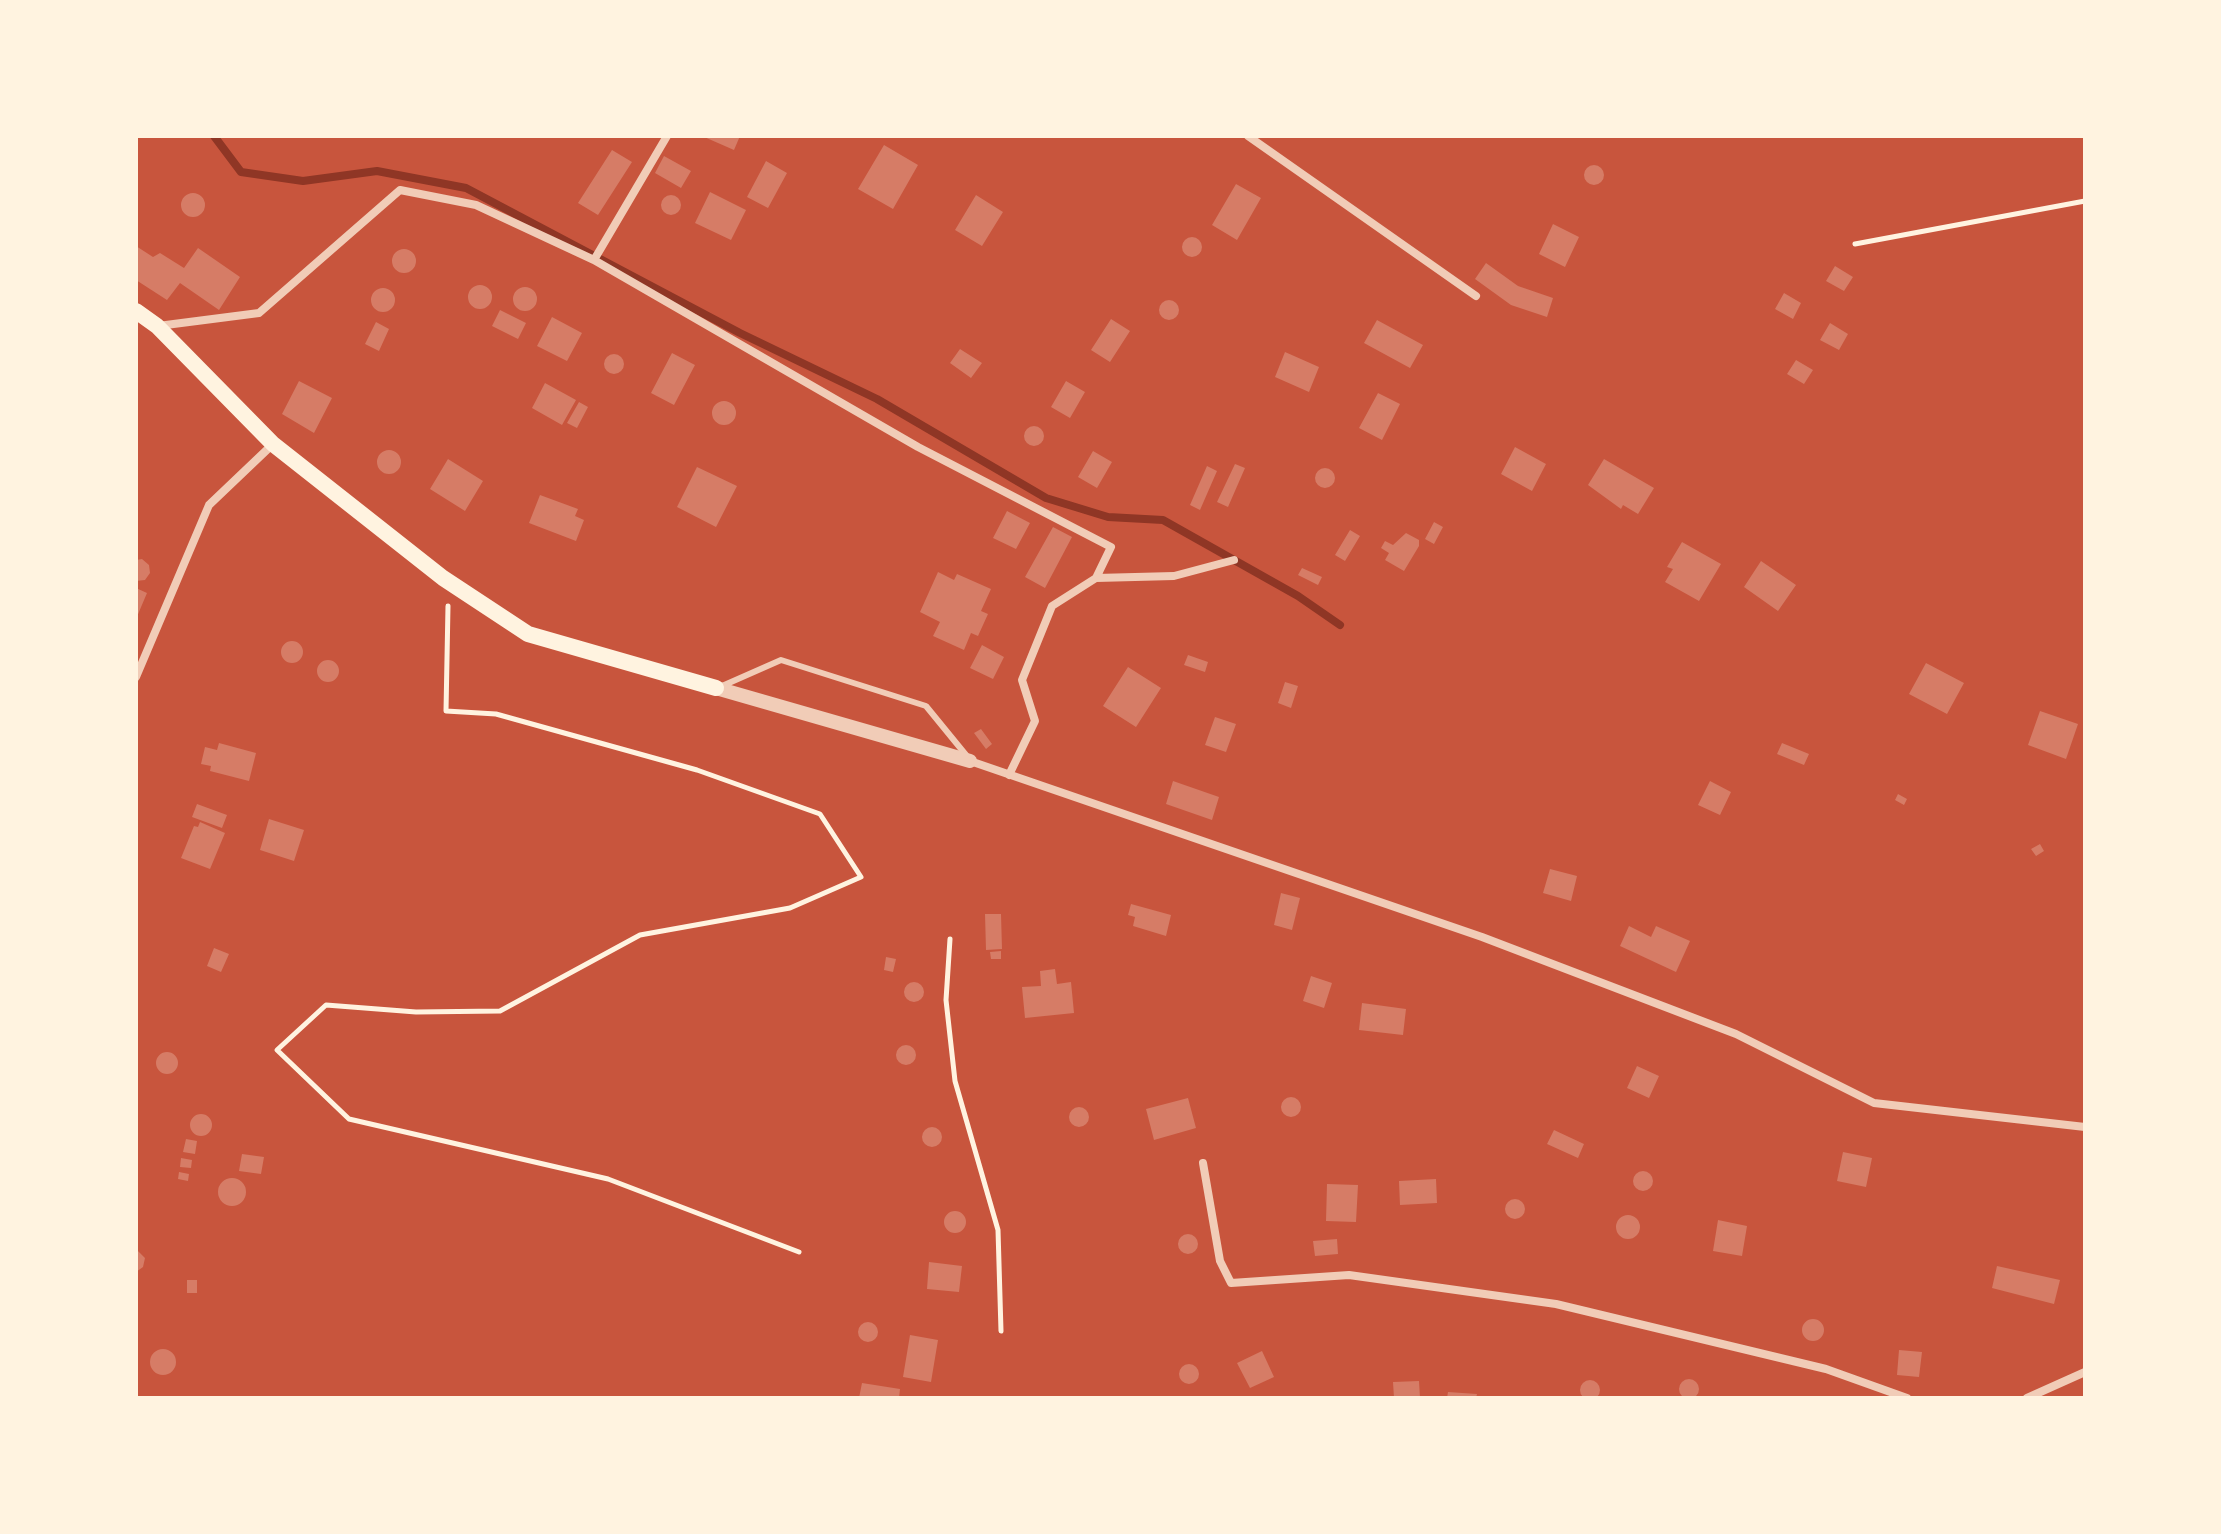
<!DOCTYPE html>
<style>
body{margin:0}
#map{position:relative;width:2221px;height:1534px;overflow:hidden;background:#c8553d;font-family:"Fira Sans",sans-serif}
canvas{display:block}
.frame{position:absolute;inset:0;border:138px solid #fff3e0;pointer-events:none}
</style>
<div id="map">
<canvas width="2221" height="1534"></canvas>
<div class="frame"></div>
</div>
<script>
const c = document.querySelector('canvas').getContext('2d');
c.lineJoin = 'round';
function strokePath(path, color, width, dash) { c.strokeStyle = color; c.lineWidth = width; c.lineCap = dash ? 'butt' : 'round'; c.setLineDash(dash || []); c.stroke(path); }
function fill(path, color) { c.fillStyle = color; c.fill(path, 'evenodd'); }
strokePath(new Path2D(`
 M214 136 241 172 303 181 377 171 466 188 740 333 877 399 1046 498 1108 517 1163 520 1298 596 1340 625`), '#8f3625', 8);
fill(new Path2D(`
 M702 136H740L734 150Z
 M884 145 918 165 893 209 858 189Z
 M612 150 632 162 598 215 578 203Z
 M664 156 691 171 681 188 655 173Z
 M766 161 787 173 768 208 747 197Z
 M1584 175a10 10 0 1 1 20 0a10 10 0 1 1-20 0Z
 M1236 184 1261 198 1237 240 1212 225Z
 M710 192 746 210 731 240 695 223Z
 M181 205a12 12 0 1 1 24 0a12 12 0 1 1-24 0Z
 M976 195 1003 212 982 246 955 230Z
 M661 205a10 10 0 1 1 20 0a10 10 0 1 1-20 0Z
 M1553 224 1579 237 1565 267 1539 254Z
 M1182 247a10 10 0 1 1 20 0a10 10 0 1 1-20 0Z
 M136 246 153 257 160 253 184 268 198 248 240 277 219 310 180 283 167 300 136 280Z
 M392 261a12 12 0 1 1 24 0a12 12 0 1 1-24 0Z
 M1486 263 1518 286 1553 298 1547 317 1511 305 1475 279Z
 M1835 266 1853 277 1844 291 1826 281Z
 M468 297a12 12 0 1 1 24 0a12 12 0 1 1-24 0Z
 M513 299a12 12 0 1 1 24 0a12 12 0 1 1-24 0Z
 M371 300a12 12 0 1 1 24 0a12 12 0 1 1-24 0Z
 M1784 293 1801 303 1793 319 1775 309Z
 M1159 310a10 10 0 1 1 20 0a10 10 0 1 1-20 0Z
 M500 310 526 323 518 339 492 326Z
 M552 317 582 333 567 361 537 346Z
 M1111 319 1130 331 1110 362 1091 350Z
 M1377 320 1423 345 1410 368 1364 343Z
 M376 322 389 329 379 351 365 344Z
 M1830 323 1848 334 1839 350 1820 340Z
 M960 349 982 363 971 378 950 363Z
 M1285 352 1319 367 1309 392 1275 377Z
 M672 353 695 365 674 405 651 393Z
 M604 364a10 10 0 1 1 20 0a10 10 0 1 1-20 0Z
 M1796 360 1813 370 1804 384 1787 374Z
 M299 381 332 398 314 433 282 414Z
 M1066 381 1085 392 1070 418 1051 407Z
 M545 383 576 400 562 425 532 408Z
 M1378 393 1400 404 1382 440 1359 428Z
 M712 413a12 12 0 1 1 24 0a12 12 0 1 1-24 0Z
 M579 402 588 407 577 428 567 423Z
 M1024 436a10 10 0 1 1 20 0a10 10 0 1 1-20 0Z
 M1515 447 1546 464 1532 491 1501 474Z
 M377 462a12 12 0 1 1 24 0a12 12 0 1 1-24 0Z
 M1093 451 1112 462 1097 488 1078 477Z
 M448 459 483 481 465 511 430 489Z
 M1604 459 1654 488 1638 514 1623 505 1621 509 1588 485Z
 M1235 464 1245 468 1228 507 1217 502Z
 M1207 466 1217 471 1200 510 1190 505Z
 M697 467 737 486 716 527 677 507Z
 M1315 478a10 10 0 1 1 20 0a10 10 0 1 1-20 0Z
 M540 495 578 509 575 516 584 520 576 541 529 523Z
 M1007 511 1030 523 1016 549 993 538Z
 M1434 522 1443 527 1434 544 1425 539Z
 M1053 527 1072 537 1045 588 1025 577Z
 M1350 530 1360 536 1345 561 1335 555Z
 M1406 533 1419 540V546L1404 571 1385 560 1389 553 1381 548 1385 541 1393 545Z
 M1682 542 1721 564 1699 601 1665 582 1673 569 1667 567Z
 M142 559 149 565 150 573 145 580 136 581V560Z
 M1761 561 1796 585 1778 611 1744 587Z
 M1302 568 1322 577 1318 585 1298 575Z
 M938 572 954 580 957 574 991 589 981 611 988 614 978 636 971 633 964 650 933 636 940 622 920 612Z
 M136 588 147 593 136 619Z
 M281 652a11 11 0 1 1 22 0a11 11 0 1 1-22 0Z
 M982 645 1004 657 993 679 970 668Z
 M1188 655 1208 662 1205 672 1184 665Z
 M317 671a11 11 0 1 1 22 0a11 11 0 1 1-22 0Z
 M1926 663 1964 683 1947 714 1909 694Z
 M1128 667 1161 688 1136 727 1103 706Z
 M1285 682 1298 686 1291 708 1278 703Z
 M2040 711 2078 724 2066 759 2028 745Z
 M1215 717 1236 724 1226 752 1205 745Z
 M981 729 992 744 986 749 974 733Z
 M219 743 256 753 249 781 210 771 211 766 201 764 205 747 217 750Z
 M1782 743 1809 754 1804 765 1777 754Z
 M1173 781 1219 797 1212 820 1166 804Z
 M1710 781 1731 792 1720 815 1698 805Z
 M1898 794 1907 799 1904 805 1895 800Z
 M197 804 227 815 222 828 192 817Z
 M269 819 304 830 294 861 260 850Z
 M200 822 225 833 210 869 181 858 194 826 198 827Z
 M2040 844 2044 851 2036 856 2031 849Z
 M1550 869 1577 876 1571 901 1543 893Z
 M1281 893 1300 898 1292 930 1274 925Z
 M1131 904 1171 915 1166 936 1133 926 1135 917 1128 915Z
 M985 914H1001L1002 949 986 950Z
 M1629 926 1651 937 1656 926 1690 941 1676 972 1620 946Z
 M214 948 229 954 221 972 207 966Z
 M1001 951V959H991L990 952Z
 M886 957 896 959 893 972 884 970Z
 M1055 969 1057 984 1071 982 1074 1013 1025 1018 1022 987 1041 986 1040 971Z
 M1311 976 1332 983 1324 1008 1303 1001Z
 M904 992a10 10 0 1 1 20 0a10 10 0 1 1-20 0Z
 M1362 1003 1406 1009 1403 1035 1359 1030Z
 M896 1055a10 10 0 1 1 20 0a10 10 0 1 1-20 0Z
 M156 1063a11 11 0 1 1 22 0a11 11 0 1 1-22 0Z
 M1637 1066 1659 1076 1649 1098 1627 1088Z
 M1281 1107a10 10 0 1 1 20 0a10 10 0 1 1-20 0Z
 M1188 1098 1196 1128 1154 1140 1146 1109Z
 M1069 1117a10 10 0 1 1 20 0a10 10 0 1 1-20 0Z
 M190 1125a11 11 0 1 1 22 0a11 11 0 1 1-22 0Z
 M922 1137a10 10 0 1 1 20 0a10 10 0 1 1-20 0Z
 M1554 1130 1584 1144 1578 1158 1547 1144Z
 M186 1139 197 1141 195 1154 183 1152Z
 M1843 1152 1872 1158 1866 1187 1837 1181Z
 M242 1154 264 1157 261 1174 239 1171Z
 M181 1158 192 1160 191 1168 180 1167Z
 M1633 1181a10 10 0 1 1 20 0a10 10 0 1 1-20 0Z
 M179 1172 189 1174 188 1181 178 1179Z
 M218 1192a14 14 0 1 1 28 0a14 14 0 1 1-28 0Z
 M1436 1179 1437 1203 1400 1205 1399 1181Z
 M1327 1184 1358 1185 1356 1222 1326 1221Z
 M1505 1209a10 10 0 1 1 20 0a10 10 0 1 1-20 0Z
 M944 1222a11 11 0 1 1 22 0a11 11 0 1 1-22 0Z
 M1616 1227a12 12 0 1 1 24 0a12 12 0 1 1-24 0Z
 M1718 1220 1747 1226 1742 1256 1713 1251Z
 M1178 1244a10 10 0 1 1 20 0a10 10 0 1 1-20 0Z
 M1337 1239 1338 1254 1315 1256 1313 1241Z
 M136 1249 145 1258 143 1267 136 1272Z
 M929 1262 962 1266 959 1292 927 1289Z
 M1997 1266 2060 1280 2054 1304 1992 1288Z
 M187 1280H197V1293H187Z
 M1802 1330a11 11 0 1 1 22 0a11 11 0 1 1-22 0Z
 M858 1332a10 10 0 1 1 20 0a10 10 0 1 1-20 0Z
 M910 1335 938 1340 931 1382 903 1377Z
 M150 1362a13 13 0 1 1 26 0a13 13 0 1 1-26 0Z
 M1899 1350 1922 1352 1919 1377 1897 1375Z
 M1262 1351 1274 1377 1250 1388 1237 1363Z
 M1179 1374a10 10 0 1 1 20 0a10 10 0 1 1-20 0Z
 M1679 1389a10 10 0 1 1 20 0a10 10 0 1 1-20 0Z
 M1580 1390a10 10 0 1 1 20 0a10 10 0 1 1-20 0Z
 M1419 1381 1420 1398H1394L1393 1382Z
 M862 1383 900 1389 899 1398H859Z
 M1448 1392 1477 1394 1476 1398H1447Z`), '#d67c66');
strokePath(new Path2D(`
 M1855 244 2085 201
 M448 606 446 711 496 714 697 770 820 814 861 877 790 908 640 935 500 1011 416 1012 326 1005 277 1050 349 1119 608 1179 799 1252
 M950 939 946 1000 955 1081 998 1230 1001 1331`), '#fff3e0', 5);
strokePath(new Path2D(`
 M722 686 781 660 926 706 966 755`), '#f1ccb7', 6);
strokePath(new Path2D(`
 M1248 136 1476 296
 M594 260 667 136
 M158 326 259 313 400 190 476 205 594 260 918 447 1111 547 1096 578
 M136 677 209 505 273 444
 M970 761 1482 937 1736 1034 1874 1103 2085 1127
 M1009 775 1035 721 1022 680 1052 606 1096 578 1174 576 1234 560
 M1203 1163 1220 1261 1231 1283 1349 1275 1556 1304 1826 1369 1907 1398
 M2027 1398 2085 1372`), '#f1ccb7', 8);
strokePath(new Path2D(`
 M716 688 970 761`), '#f1ccb7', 14);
strokePath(new Path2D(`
 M136 311 157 326 273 444 443 578 528 634 716 688`), '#fff3e0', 16);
</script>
